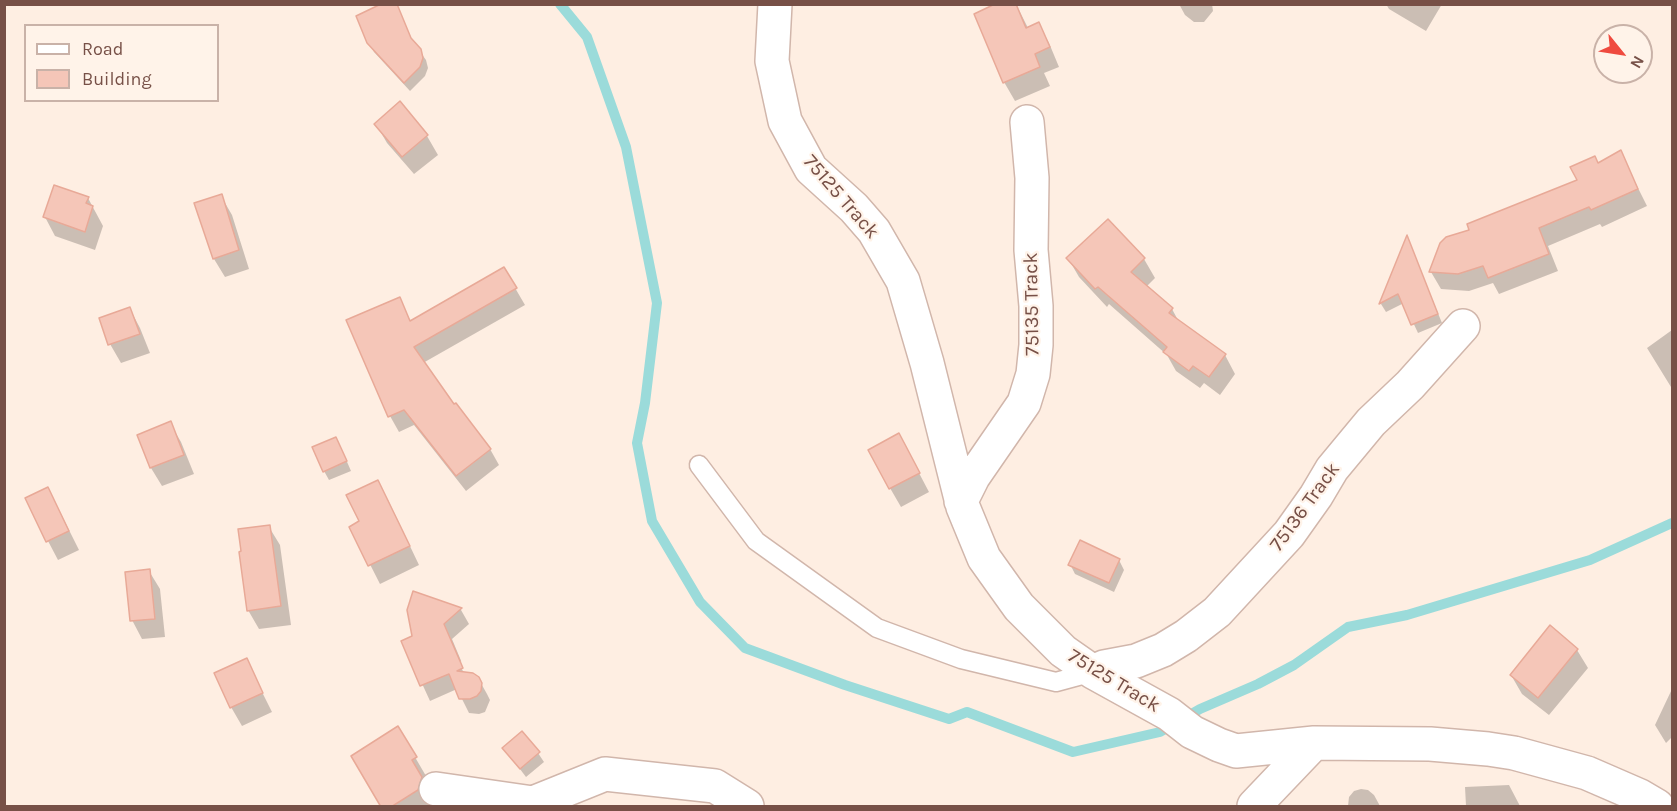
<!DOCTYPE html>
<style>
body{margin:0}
#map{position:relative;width:1677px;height:811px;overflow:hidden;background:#feeee2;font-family:Karla,sans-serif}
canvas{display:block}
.frame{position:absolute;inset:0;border:6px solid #775047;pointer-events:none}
.legend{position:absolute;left:24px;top:24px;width:195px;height:78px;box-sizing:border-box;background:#fff3e9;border:2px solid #c9b2a8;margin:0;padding:8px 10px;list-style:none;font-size:18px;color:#775047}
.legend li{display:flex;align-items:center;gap:12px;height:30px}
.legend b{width:30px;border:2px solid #c9b2a8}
.north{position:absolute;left:1593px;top:24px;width:60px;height:60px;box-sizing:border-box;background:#fff3e9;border:2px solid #c9b2a8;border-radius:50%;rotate:120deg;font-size:16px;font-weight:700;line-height:24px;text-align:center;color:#775047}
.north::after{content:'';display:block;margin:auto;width:21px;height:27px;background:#ef4a3f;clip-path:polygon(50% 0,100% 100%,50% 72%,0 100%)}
</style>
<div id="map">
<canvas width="1677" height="811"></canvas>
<div class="frame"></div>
<ul class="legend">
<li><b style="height:8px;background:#fff"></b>Road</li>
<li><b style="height:16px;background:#f5c6b8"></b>Building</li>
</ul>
<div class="north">N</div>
</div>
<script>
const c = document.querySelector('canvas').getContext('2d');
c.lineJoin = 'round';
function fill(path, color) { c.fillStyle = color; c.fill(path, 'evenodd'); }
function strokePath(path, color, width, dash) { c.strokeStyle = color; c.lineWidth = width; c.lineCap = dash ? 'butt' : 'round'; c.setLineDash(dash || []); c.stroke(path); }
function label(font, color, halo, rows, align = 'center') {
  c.font = font + ' Karla,sans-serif'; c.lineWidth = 4.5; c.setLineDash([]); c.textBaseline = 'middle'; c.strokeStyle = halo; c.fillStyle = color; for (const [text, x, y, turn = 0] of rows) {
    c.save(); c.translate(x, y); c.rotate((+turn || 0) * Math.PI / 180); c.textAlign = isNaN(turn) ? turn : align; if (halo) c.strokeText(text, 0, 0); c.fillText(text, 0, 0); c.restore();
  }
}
fill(new Path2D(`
 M1016 4 1028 28 1039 24 1049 43 1059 67 1044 73 1050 86 1015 101 1004 82Z
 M1179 4H1212L1213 11 1204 22H1194L1185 15Z
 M1386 4H1442L1426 31 1389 9Z
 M399 10 413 42 426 60 428 68 425 76 410 91 374 52 368 42Z
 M400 104 427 136 438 155 414 174 387 143 376 124Z
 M1620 152 1647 206 1602 227 1600 224 1548 246 1558 271 1499 294 1493 283 1469 291 1441 289 1431 272 1471 231 1579 181 1598 165Z
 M221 196 232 215 249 269 225 277 214 259Z
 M88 198 103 226 95 250 55 236 45 217Z
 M1108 221 1144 259 1155 278 1146 287 1172 309 1179 322 1225 355 1235 374 1220 395 1204 383 1200 388 1176 371 1167 355 1109 304 1107 307 1079 277 1068 258Z
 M1407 238 1442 323 1418 333 1404 303 1386 312 1381 304Z
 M504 269 525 305 423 363 453 406 490 449 499 465 466 491 414 425 399 432 390 416 348 321 399 298 411 322Z
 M130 309 140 328 150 353 121 363 110 344Z
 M1672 330V386L1671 387 1647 348Z
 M170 423 181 442 194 474 162 486 151 468 139 436Z
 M341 448 351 471 329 480 324 471Z
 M909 454 929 492 901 507 890 488Z
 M48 488 79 550 58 560 48 541Z
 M388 500 419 565 380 584 351 527Z
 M269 527 280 545 291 625 259 629 248 610Z
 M1119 560 1124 570 1114 592 1075 574 1070 564Z
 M149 571 160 589 165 637 142 639 132 620Z
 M414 593 461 610 469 624 452 639 462 663 461 661 458 662 464 673 478 678 487 694 490 700 485 712 479 714 469 713 457 689 430 701 403 642 414 637Z
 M1577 650 1588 668 1549 715 1522 694 1511 675Z
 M246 660 272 712 242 726 231 707Z
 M1672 689V737L1666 743 1655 725Z
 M398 728 426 776 422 779 432 797 429 806H382Z
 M504 748 538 753 544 762 526 777Z
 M1509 785 1520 806H1466L1465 787Z
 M1361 789 1368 790 1374 795 1380 806H1348L1349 797 1354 791Z`), '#0003');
strokePath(new Path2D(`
 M560 4 587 37 626 147 657 303 645 403 637 443 652 521 700 602 745 648 845 685 949 719 967 712 1073 752 1160 732 1200 709 1258 684 1294 665 1348 627 1407 615 1590 560 1672 523`), '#9bdbda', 10);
const building = new Path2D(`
 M381 4H397L411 38 421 49 423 58 420 67 404 83 367 43 356 16Z
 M995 4H1016L1026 28 1039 22 1050 47 1035 54 1040 67 1003 83 974 14Z
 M400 101 428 135 402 157 374 124Z
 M1621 150 1638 189 1591 210 1589 207 1539 228 1549 254 1488 278 1483 266 1458 274 1429 272 1440 243 1446 237 1469 230 1467 224 1577 180 1570 167 1595 156 1598 163Z
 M54 185 89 197 86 203 93 206 85 232 43 217Z
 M222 194 239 250 213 259 194 203Z
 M1108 219 1145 258 1131 272 1173 308 1169 313 1226 354 1209 377 1193 366 1189 371 1163 352 1167 347 1098 287 1095 289 1066 258Z
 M1407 235 1438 314 1411 325 1398 294 1379 304Z
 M504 267 517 288 414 347 454 404 456 403 491 449 456 476 404 410 388 417 346 320 400 297 410 321Z
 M130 307 140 334 108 345 99 318Z
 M171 421 184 455 150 468 137 435Z
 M899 433 920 473 889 489 868 450Z
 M336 437 347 461 323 472 312 447Z
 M378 480 410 546 368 566 349 527 359 521 346 495Z
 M48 487 69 531 46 542 25 498Z
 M270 525 281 606 247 611 239 552 241 551 238 529Z
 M1080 540 1120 559 1109 583 1068 565Z
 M150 569 155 619 130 621 125 572Z
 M413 591 462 608 444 624 463 668 457 671 473 673 479 677 482 683 481 691 477 696 470 699H459L449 674 420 686 401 641 412 636 407 610Z
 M1550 625 1578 649 1538 698 1510 675Z
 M247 658 263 693 230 708 214 673Z
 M398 726 417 757 412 760 422 777 418 790 391 807H381L351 756Z
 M522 731 540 752 520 769 502 748Z`);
fill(building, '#f5c6b8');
strokePath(building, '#e8a997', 1.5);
const lane = new Path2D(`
 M699 465 756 541 877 628 961 659 1056 682 1093 672`);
const street = new Path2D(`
 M775 4 772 61 785 121 811 169 854 208 874 231 903 281 927 363 963 507 984 558 1019 607 1063 651 1093 672 1169 714 1192 732 1219 745 1236 751 1314 743 1430 744 1488 749 1514 753 1587 773 1640 796 1657 806
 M961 501 973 477 1024 403 1033 374 1036 345V306L1031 250 1032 178 1027 122
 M1093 672 1104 667 1136 661 1163 650 1186 636 1217 612 1289 534 1316 496 1332 469 1371 422 1410 385 1463 326
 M436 789 533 803 605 774 715 786 747 806
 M1254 806 1314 743`);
strokePath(lane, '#d1b6ab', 21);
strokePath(street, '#d1b6ab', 36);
strokePath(lane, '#fff', 18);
strokePath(street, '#fff', 33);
label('20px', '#775047', '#fff3e9', [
 ["75125 Track",841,197,49],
 ["75135 Track",1032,304,-91],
 ["75136 Track",1305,507,-54],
 ["75125 Track",1114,681,31]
]);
</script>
